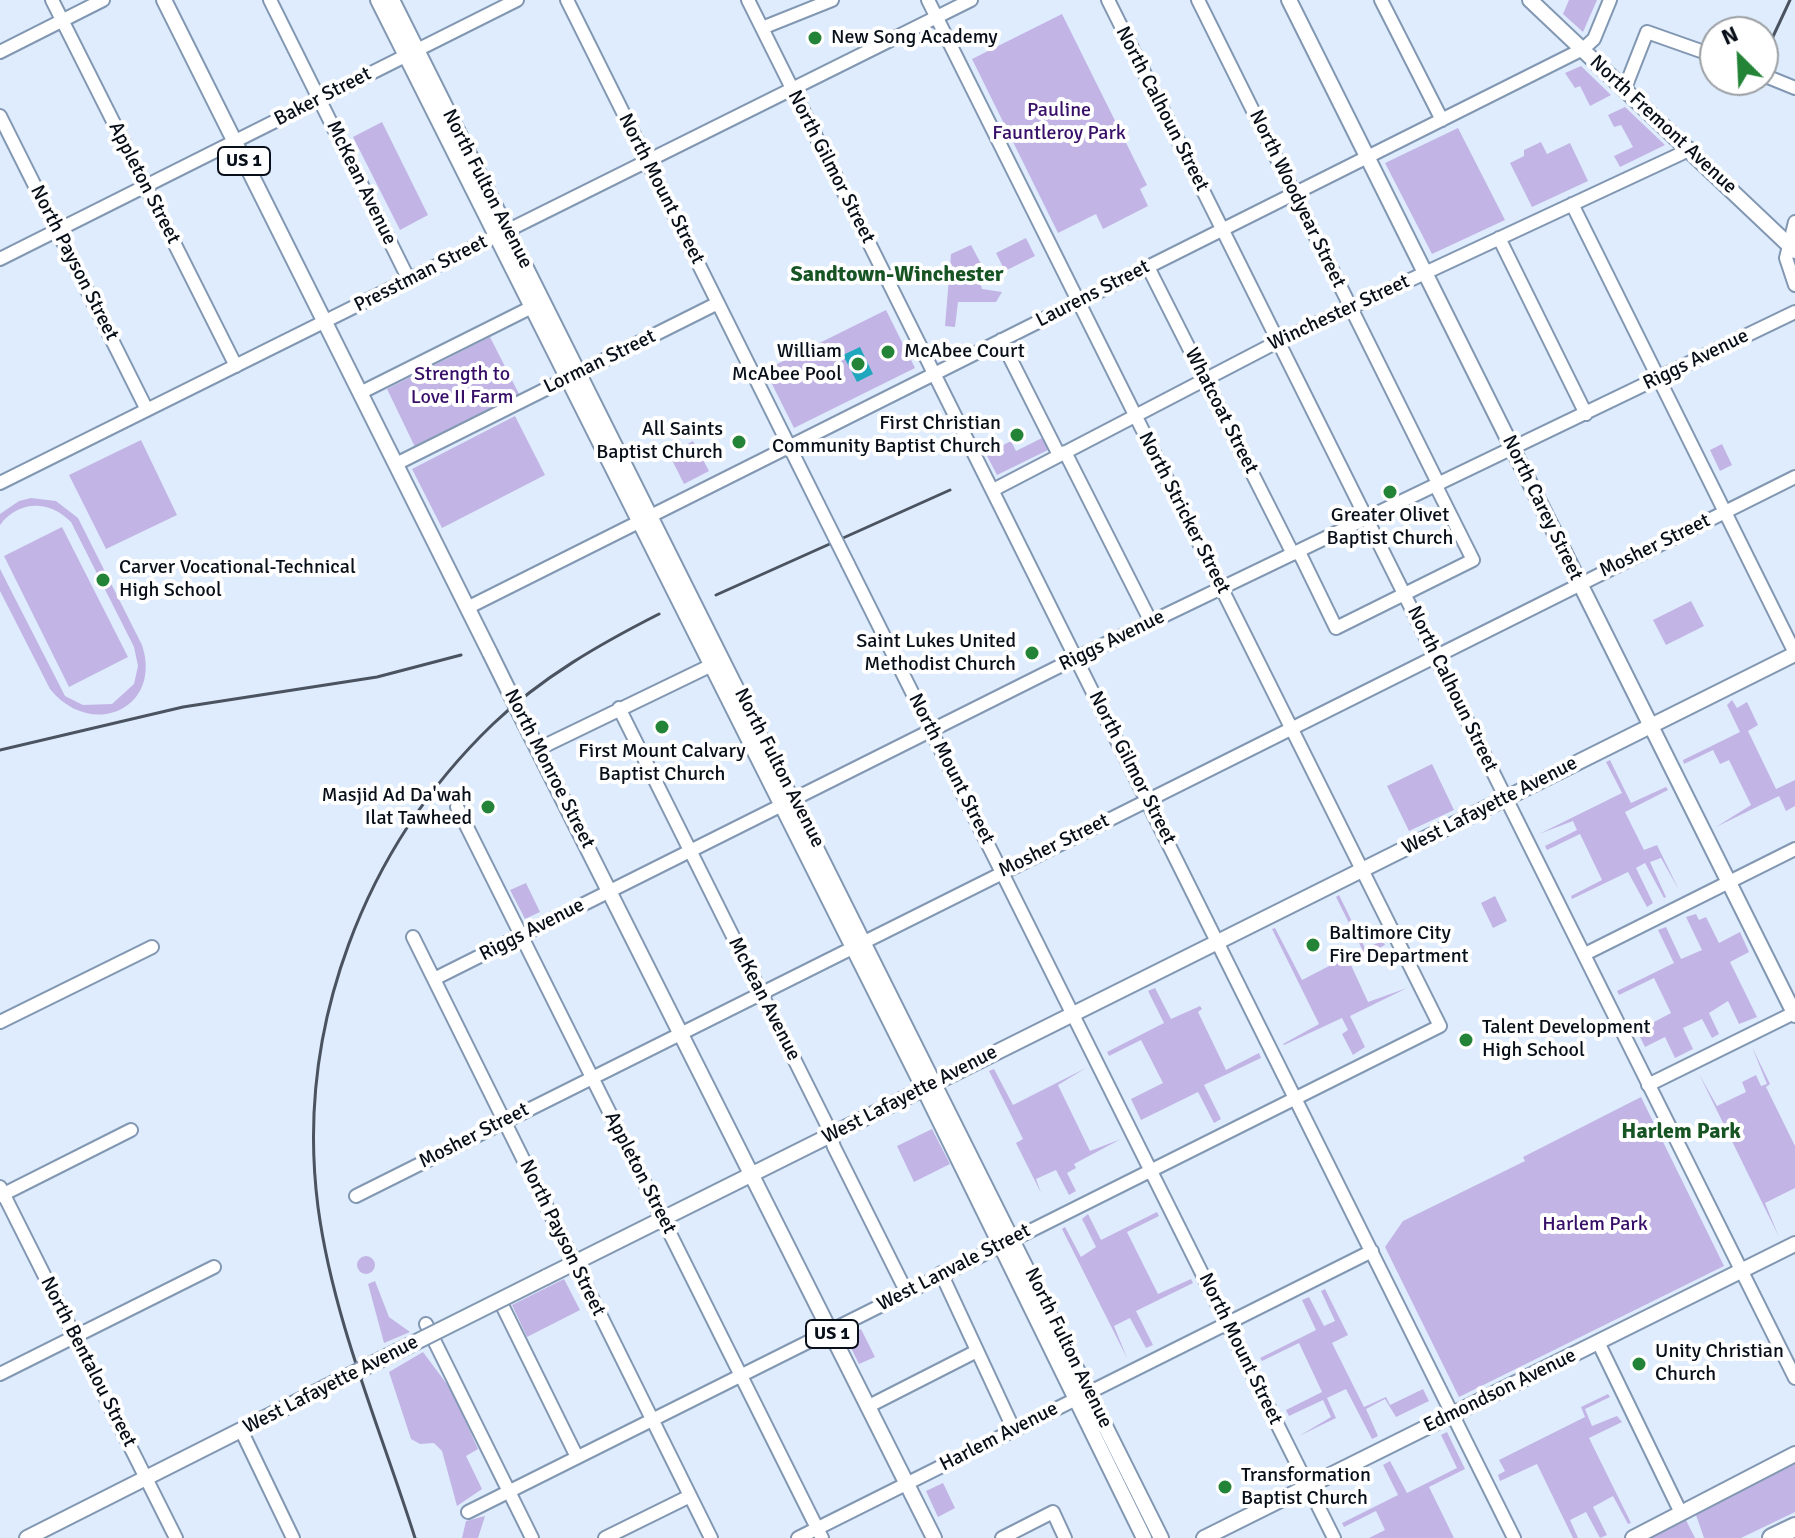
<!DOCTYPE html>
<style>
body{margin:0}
#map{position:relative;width:1795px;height:1538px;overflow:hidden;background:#deecfd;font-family:Signika,sans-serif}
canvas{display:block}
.north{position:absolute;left:1699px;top:16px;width:80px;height:80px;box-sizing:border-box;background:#fff;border:2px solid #9c9fa3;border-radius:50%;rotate:336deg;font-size:22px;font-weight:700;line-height:32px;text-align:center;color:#080f18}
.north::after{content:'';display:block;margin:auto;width:28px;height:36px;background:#238438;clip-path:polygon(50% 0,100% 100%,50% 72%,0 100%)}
</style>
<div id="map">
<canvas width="1795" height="1538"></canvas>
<div class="north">N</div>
</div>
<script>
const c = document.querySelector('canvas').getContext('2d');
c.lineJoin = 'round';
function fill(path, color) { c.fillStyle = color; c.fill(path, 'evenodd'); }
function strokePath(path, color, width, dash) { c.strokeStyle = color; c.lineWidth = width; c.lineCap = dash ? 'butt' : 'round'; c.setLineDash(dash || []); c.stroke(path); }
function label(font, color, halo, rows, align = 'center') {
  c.font = font + ' Signika,sans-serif'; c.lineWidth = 8; c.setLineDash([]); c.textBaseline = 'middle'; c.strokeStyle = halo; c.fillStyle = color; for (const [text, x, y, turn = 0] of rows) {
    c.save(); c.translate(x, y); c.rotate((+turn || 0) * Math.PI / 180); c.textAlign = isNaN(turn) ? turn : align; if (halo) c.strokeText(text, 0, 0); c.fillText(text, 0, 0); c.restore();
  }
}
fill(new Path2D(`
 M1569 0H1597L1583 32 1563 14Z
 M1062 14 1147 185 1140 189 1148 206 1103 229 1096 214 1058 233 972 59Z
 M1581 66 1611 95 1590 106 1580 86 1575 88 1565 73Z
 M1625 107 1665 145 1620 167 1614 156 1633 147 1621 125 1614 127 1608 115Z
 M382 122 428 215 400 230 353 137Z
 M1458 128 1505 220 1432 254 1385 163Z
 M1541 142 1547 154 1570 143 1588 181 1532 207 1510 163 1524 156V150Z
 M1026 238 1035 256 1005 271 996 253Z
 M971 245 986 273 980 283 982 289 1002 292 996 302H958L955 327 945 326 951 254Z
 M886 310 915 368 794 428 765 370Z
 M490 337 519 394 415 447 387 389Z
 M515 416 545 475 442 528 412 469Z
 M1044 437 1050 449 997 475 986 454 1011 441 1016 451Z
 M141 440 177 515 106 549 69 475Z
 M693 441 709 471 684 484 669 454Z
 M1722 444 1732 465 1720 471 1710 450Z
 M31 498 56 501 78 518 142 645C163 709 91 740 50 689L0 591V569L65 696 83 705 112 704 134 684 138 666 134 647 71 522C49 500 19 500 0 525V514L19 501Z
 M62 527 128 657 69 687 4 556Z
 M1691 601 1704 626 1666 645 1653 620Z
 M1732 700 1737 708 1747 702 1758 725 1748 731 1776 789 1795 780V806L1786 811 1779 796 1716 827 1751 805 1729 760 1720 764 1713 750 1684 764 1683 760 1740 732 1727 705Z
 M1610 760 1631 803 1666 787 1668 790 1625 812 1644 850 1657 845 1679 890 1661 858 1650 862 1666 897 1664 898 1645 863 1636 868 1653 903 1647 907 1628 872 1572 899 1571 896 1602 880 1580 834 1547 850 1545 846 1577 830 1573 821 1539 834 1622 793 1606 762Z
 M1432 764 1454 810 1409 831 1387 786Z
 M526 883 540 912 525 919 510 890Z
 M1339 895 1365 948 1383 941 1385 945 1350 963 1368 1002 1407 988 1350 1016 1365 1047 1353 1055 1342 1034 1348 1030 1342 1018 1284 1045 1283 1044 1319 1024 1272 929 1275 928 1302 980 1362 949 1336 897Z
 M1495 896 1507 921 1493 928 1481 903Z
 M1696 914 1699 920 1706 917 1719 943 1740 932 1749 952 1730 962 1757 1017 1739 1024 1728 1001 1709 1013 1719 1034 1712 1038 1702 1019 1683 1028 1693 1049 1675 1058 1665 1037 1645 1047 1637 1031 1671 1013 1654 978 1619 995 1617 991 1674 963 1658 930 1666 927 1681 959 1702 950 1686 917Z
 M1155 988 1171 1019 1200 1006 1202 1009 1198 1012 1226 1070 1259 1053 1261 1058 1204 1085 1221 1119 1214 1123 1198 1092 1141 1120 1131 1099 1163 1083 1141 1040 1109 1056 1107 1052 1164 1023 1148 991Z
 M1752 1047 1770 1084 1766 1087 1795 1146V1188L1765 1203 1779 1237 1699 1074 1717 1106 1746 1092 1742 1082 1756 1075 1761 1086 1767 1084Z
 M1086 1068 1058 1085 1090 1151 1121 1139 1074 1164 1076 1168 1067 1173 1076 1191 1069 1195 1056 1170 1036 1179 1041 1193 1016 1143 1023 1139 989 1071 994 1069 1013 1105Z
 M1641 1097 1724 1266 1459 1397 1385 1247 1403 1221 1525 1161 1523 1157Z
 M932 1129 950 1164 914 1182 897 1146Z
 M1157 1212 1159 1216 1127 1232 1158 1294 1191 1279 1193 1283 1136 1311 1153 1345 1146 1348 1130 1318 1114 1326 1127 1358 1062 1229 1065 1227 1081 1257 1096 1247 1082 1219 1088 1214 1101 1240Z
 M357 1265a9 9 0 1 1 18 0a9 9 0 1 1-18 0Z
 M564 1279 580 1310 527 1337 512 1305Z
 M375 1281 389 1317 410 1332 384 1343 368 1284Z
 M1325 1289 1348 1335 1332 1343 1364 1407 1386 1397 1390 1405 1423 1389 1429 1401 1396 1417 1385 1399 1366 1409 1378 1436 1372 1439 1346 1389 1327 1398 1336 1418 1299 1436 1331 1417 1323 1400 1289 1416 1286 1410 1322 1392 1299 1343 1262 1361 1260 1358 1316 1330 1302 1300 1309 1297 1324 1326 1335 1321 1321 1291Z
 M861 1329 875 1357 859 1364 845 1336Z
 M423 1352 452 1391 478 1449 466 1456 482 1489 457 1506 442 1451 434 1443 420 1444 411 1439 389 1372Z
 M1608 1394 1610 1397 1585 1409 1592 1426 1617 1416 1622 1422 1589 1438 1631 1523 1628 1524 1613 1496 1593 1507 1607 1535 1600 1538 1586 1512 1570 1520 1578 1538H1573L1537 1464 1500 1481 1498 1475 1505 1471 1499 1460 1585 1417 1581 1407Z
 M1447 1432 1465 1469 1429 1487 1454 1538H1369L1385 1530 1376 1511 1344 1527 1342 1523 1398 1495 1383 1465 1390 1461 1407 1493 1457 1468 1441 1435Z
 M1795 1464V1512L1741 1538H1704L1696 1515Z
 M943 1483 955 1508 938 1517 926 1491Z
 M485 1516 478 1538H462L466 1521Z
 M1686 1520 1695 1538H1650Z`), '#c2b5e5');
fill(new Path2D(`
 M860 347 873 374 857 382 843 355Z`), '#1fa8bd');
const minor = new Path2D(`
 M52 0 236 366
 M270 0 409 280
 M567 0 818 504
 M748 0 1514 1538
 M1108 0 1795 1378
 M1198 0 1439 485
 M1381 0 1442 120
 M762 28 832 0
 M0 52 103 0
 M1763 75 1795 88
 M1625 88 1647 32 1715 56
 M0 116 147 410
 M1572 204 1795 653
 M1795 222 1786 258 1795 285
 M1499 238 1586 414
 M0 259 517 0
 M1148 267 1293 554
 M1001 340 1059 455
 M360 393 532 307
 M1065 452 1151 622
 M396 464 718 303
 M0 483 971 0
 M993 490 1279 341 1691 149
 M1299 552 1336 628 1473 560 1436 486
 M848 564 1334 1538
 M467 608 1583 49 1594 39 1610 0
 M619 708 826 1123 834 1147 906 1291
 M538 749 718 662
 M457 807 822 1538
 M413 937 711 1538
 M1585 954 1795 849
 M434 979 1076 658 1795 312
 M0 1022 152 947
 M1648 1085 1794 1013
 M0 1187 176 1538
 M0 1196 131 1130
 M356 1196 1795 477
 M941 1273 1014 1430
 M494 1304 500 1301 577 1457
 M426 1324 532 1538
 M1598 1342 1681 1513
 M0 1374 214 1267
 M869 1406 977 1351
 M241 1430 293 1538
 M468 1512 1440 1026 928 0
 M605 1538 690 1496
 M798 1538 1372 1251
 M1002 1538 1053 1512 1065 1538`);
const major = new Path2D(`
 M164 0 490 653
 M378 0 924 1089 1144 1538
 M392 0 1161 1538
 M1289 0 1795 1015
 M1530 0 1795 251
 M525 724 934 1538
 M546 1277 1795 654
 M27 1538 332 1384
 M1204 1538 1795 1244
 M1633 1538 1795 1454`);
const highway = new Path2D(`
 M1772 1538 1795 1527`);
strokePath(minor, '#8297b2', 16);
strokePath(major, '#8297b2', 18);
strokePath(highway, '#8297b2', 22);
strokePath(minor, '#fff', 12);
strokePath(major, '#fff', 14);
strokePath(highway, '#fff', 18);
strokePath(new Path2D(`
 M1763 58 1790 0
 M1739 93 1748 80
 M716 595 950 490
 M0 750 183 707 377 677 461 655
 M415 1538C381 1430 333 1320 318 1207 295 1028 364 848 493 724 542 677 600 644 659 614`), '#4a535f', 3);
const minorBridge = new Path2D(`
 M818 504 848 564`);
const majorBridge = new Path2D(`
 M490 653 525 724
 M332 1384 546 1277`);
strokePath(minorBridge, '#8297b2', 16, []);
strokePath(majorBridge, '#8297b2', 18, []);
strokePath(minorBridge, '#fff', 12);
strokePath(majorBridge, '#fff', 14);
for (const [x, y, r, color] of [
 [815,38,8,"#238438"],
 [888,352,8,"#238438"],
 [858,364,8,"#238438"],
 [1017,435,8,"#238438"],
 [739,442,8,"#238438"],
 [1390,492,8,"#238438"],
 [103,580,8,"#238438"],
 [1032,653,8,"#238438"],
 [662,727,8,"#238438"],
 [488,807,8,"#238438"],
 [1313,945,8,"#238438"],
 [1466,1040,8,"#238438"],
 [1639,1364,8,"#238438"],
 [1225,1487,8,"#238438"]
]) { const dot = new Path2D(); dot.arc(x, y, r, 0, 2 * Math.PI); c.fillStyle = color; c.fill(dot); strokePath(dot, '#fff', 3); }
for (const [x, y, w] of [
 [244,161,52],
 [832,1334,52]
]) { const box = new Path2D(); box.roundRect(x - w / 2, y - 14, w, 28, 6); c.fillStyle = '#fff'; c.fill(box); strokePath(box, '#080f18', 2); }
label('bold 18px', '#080f18', null, [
 ["US 1",244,161],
 ["US 1",832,1334]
]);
label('20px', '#080f18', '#fff', [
 ["New Song Academy",831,38],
 ["William",842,352,"right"],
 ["McAbee Pool",842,375,"right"],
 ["McAbee Court",904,352],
 ["First Christian",1001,424,"right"],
 ["Community Baptist Church",1001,447,"right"],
 ["All Saints",723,430,"right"],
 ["Baptist Church",723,453,"right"],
 ["Greater Olivet",1390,516,"center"],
 ["Baptist Church",1390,539,"center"],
 ["Carver Vocational-Technical",119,568],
 ["High School",119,591],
 ["Saint Lukes United",1016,642,"right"],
 ["Methodist Church",1016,665,"right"],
 ["First Mount Calvary",662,752,"center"],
 ["Baptist Church",662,775,"center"],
 ["Masjid Ad Da'wah",472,796,"right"],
 ["Ilat Tawheed",472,819,"right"],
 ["Baltimore City",1329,934],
 ["Fire Department",1329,957],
 ["Talent Development",1482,1028],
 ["High School",1482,1051],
 ["Unity Christian",1655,1352],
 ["Church",1655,1375],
 ["Transformation",1241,1476],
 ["Baptist Church",1241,1499]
], 'left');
label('20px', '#080f18', '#fff', [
 ["Baker Street",323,97,-27],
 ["North Calhoun Street",1162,109,63],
 ["North Fremont Avenue",1663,125,43],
 ["North Gilmor Street",831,167,63],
 ["Appleton Street",144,183,63],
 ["McKean Avenue",361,183,64],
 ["North Fulton Avenue",487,189,63],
 ["North Mount Street",661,189,63],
 ["North Woodyear Street",1297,199,64],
 ["North Payson Street",74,263,63],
 ["Presstman Street",421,274,-27],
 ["Laurens Street",1093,294,-27],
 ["Winchester Street",1339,313,-25],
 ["Riggs Avenue",1696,360,-26],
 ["Lorman Street",600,362,-26],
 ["Whatcoat Street",1221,411,63],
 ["North Carey Street",1542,508,64],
 ["North Stricker Street",1184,513,63],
 ["Mosher Street",1655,546,-26],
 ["Riggs Avenue",1112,641,-26],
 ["North Calhoun Street",1452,689,64],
 ["North Fulton Avenue",779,768,63],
 ["North Gilmor Street",1132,768,63],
 ["North Monroe Street",549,769,63],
 ["North Mount Street",951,769,63],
 ["West Lafayette Avenue",1490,806,-27],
 ["Mosher Street",1054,846,-26],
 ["Riggs Avenue",532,930,-27],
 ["McKean Avenue",764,999,63],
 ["West Lafayette Avenue",910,1095,-27],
 ["Mosher Street",474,1136,-27],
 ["Appleton Street",640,1173,63],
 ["North Payson Street",562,1238,64],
 ["West Lanvale Street",954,1268,-27],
 ["North Fulton Avenue",1068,1348,64],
 ["North Mount Street",1240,1349,64],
 ["North Bentalou Street",88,1362,63],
 ["West Lafayette Avenue",331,1385,-27],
 ["Edmondson Avenue",1500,1391,-26],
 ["Harlem Avenue",999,1437,-27]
]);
label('20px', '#370e68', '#fff', [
 ["Pauline",1059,111],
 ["Fauntleroy Park",1059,134],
 ["Strength to",462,375],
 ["Love II Farm",462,398],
 ["Harlem Park",1595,1225]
]);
label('bold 22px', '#175423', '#fff', [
 ["Sandtown-Winchester",897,275],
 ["Harlem Park",1681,1132]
]);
</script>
